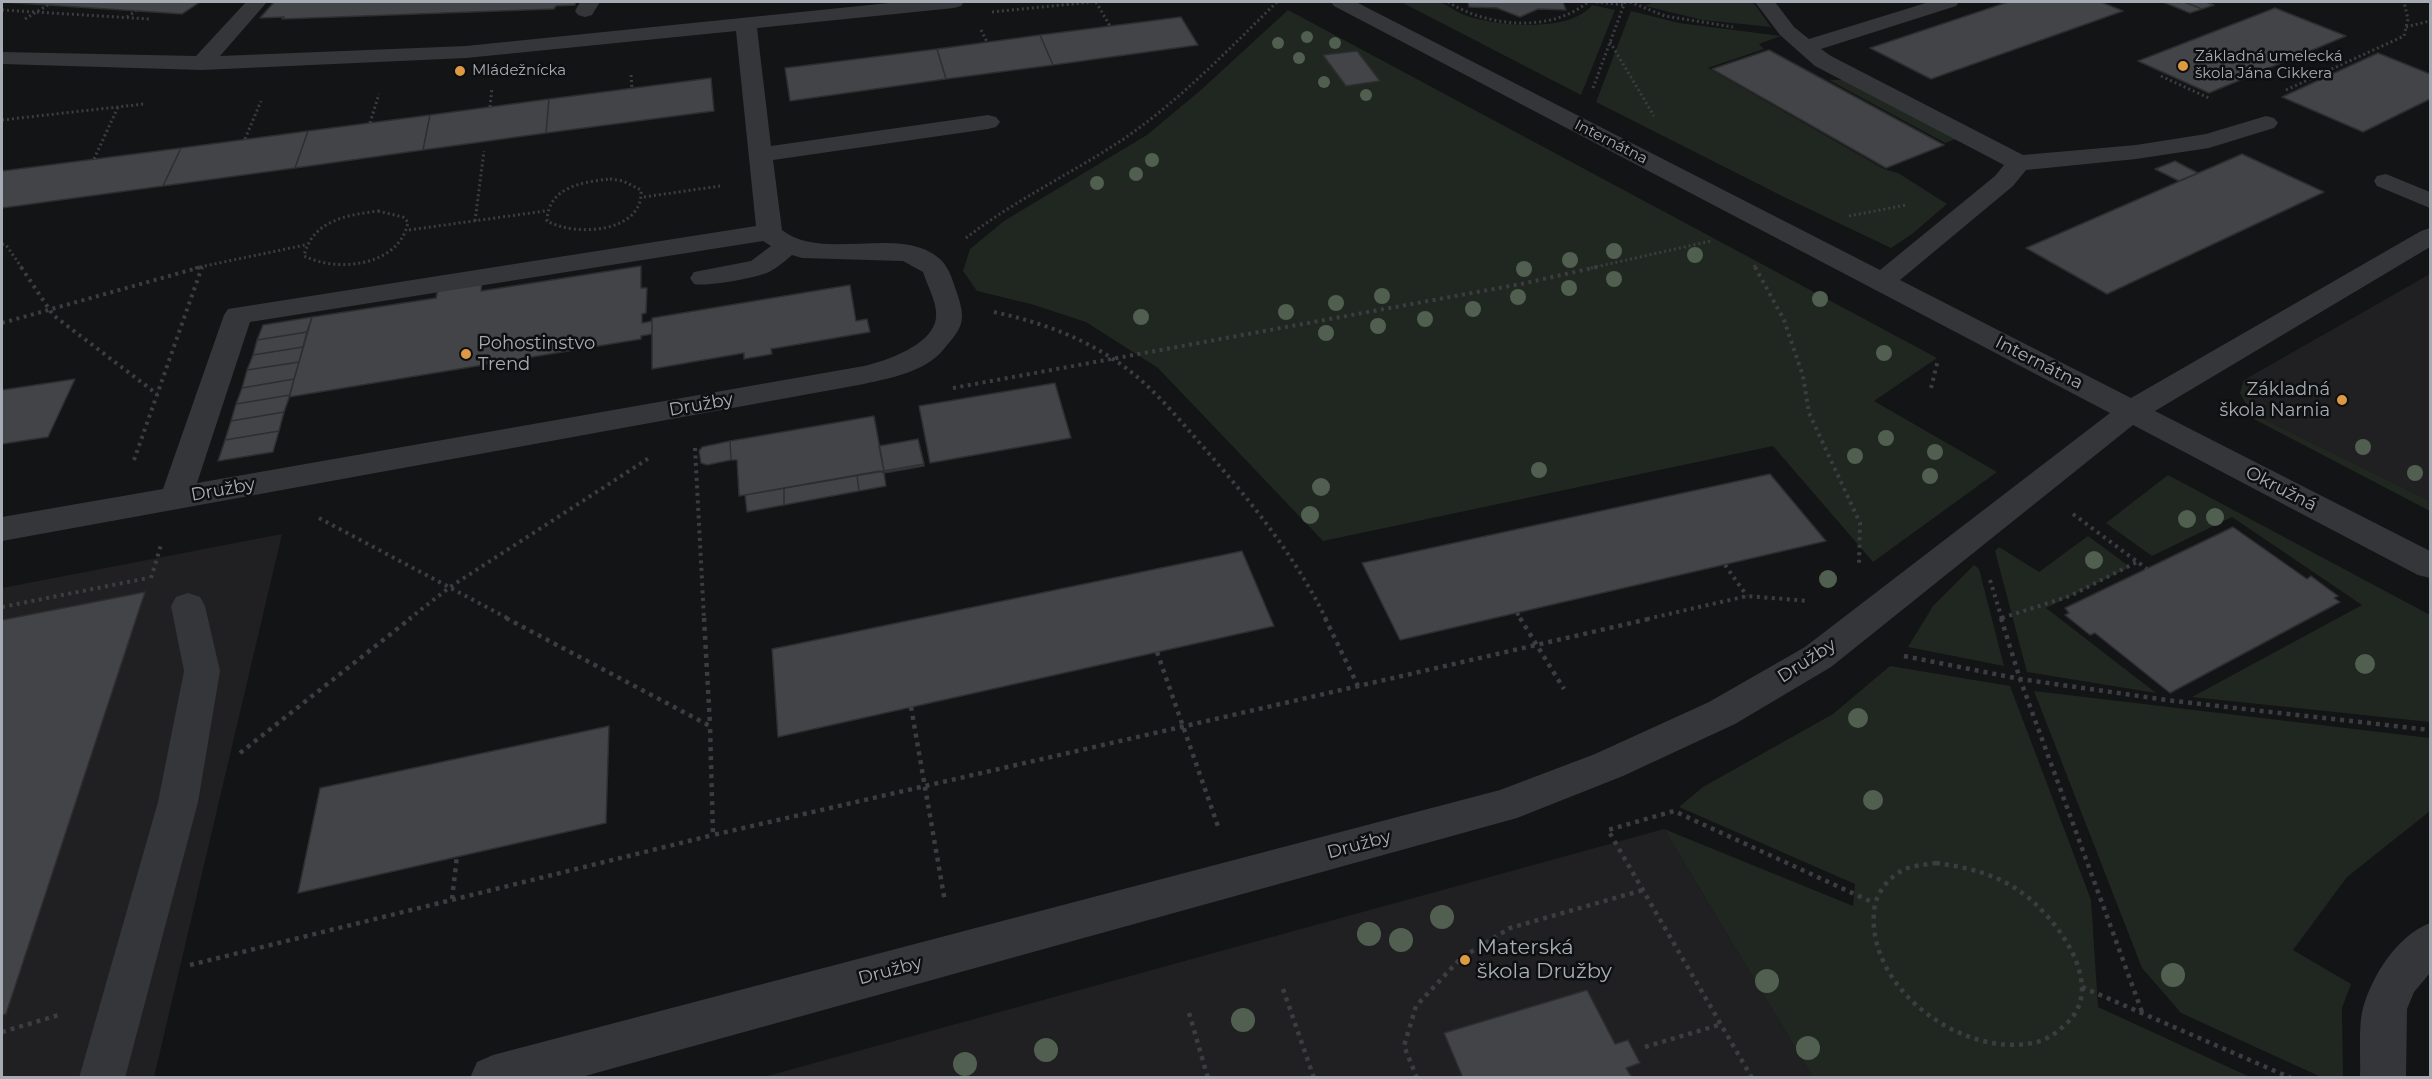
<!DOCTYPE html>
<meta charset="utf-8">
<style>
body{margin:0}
#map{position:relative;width:2432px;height:1079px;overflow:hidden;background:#131415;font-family:Montserrat,sans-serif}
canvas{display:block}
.frame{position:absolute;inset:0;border:3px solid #a7acb4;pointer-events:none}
</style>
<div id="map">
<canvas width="2432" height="1079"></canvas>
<div class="frame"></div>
</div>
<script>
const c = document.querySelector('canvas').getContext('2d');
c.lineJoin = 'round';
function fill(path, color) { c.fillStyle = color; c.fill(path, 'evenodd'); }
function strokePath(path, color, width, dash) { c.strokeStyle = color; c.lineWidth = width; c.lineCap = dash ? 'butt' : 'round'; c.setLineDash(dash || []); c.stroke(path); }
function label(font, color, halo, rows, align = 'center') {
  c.font = font + ' Montserrat,sans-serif'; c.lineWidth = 5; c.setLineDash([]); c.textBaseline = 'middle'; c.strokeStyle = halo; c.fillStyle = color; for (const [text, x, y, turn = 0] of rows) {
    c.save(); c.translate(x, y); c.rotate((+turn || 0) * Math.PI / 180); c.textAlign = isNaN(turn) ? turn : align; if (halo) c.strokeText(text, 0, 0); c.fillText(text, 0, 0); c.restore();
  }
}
fill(new Path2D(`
 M2430 274V501L2264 419 2244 380Z
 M282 534 154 1077 2 1078V588Z
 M1664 829 1813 1077 760 1078Z`), '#202022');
fill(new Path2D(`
 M1401 2C1413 1 1426 0 1438 2 1446 3 1454 11 1462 14 1491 26 1570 34 1592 5L1615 10 1581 95Z
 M1654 2H1753L1771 27 1703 20 1645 6Z
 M1288 10 1937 358 1874 401 1997 472 1873 562 1773 446 1323 541 1158 368 1086 322 1031 304 977 291 963 271 970 249 1004 221 1147 135 1202 89Z
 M1631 11 1679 23 1781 36 1759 44 1764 49 1708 68 1884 169 1898 173 1947 204 1912 234 1891 248 1786 198 1596 102Z
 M1829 80H1847L1956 139 1945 143Z
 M2244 380 2264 419 2430 501V511L2254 419 2240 393Z
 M2168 475 2430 615V722L2192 697 2362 605 2232 517 2152 556 2106 523Z
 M2088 536 2130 567 2046 608 2156 693 2027 672 1995 551 1999 547 2039 572Z
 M1974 565 1979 569 2004 666 1908 647 1933 606Z
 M1890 666 2010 686 2091 900 2098 1007 2250 1077H1813L1664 829 1853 906 1855 884 1679 807 1703 787 1833 714Z
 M2034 691 2430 738V811L2347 877 2293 950 2351 984 2342 1008 2343 1077H2321L2181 1013 2142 968Z`), '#202720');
const building = new Path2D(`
 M2 2H200L182 14Z
 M274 2H576L575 5 556 6 554 9 282 19 284 17 260 18Z
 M1468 2H1563L1566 10 1538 9 1520 17 1497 8 1469 7Z
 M2008 2H2101L2123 11 1931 79 1870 48Z
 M2163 2H2184L2202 9 2190 13Z
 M2184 2H2206L2214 5 2202 9Z
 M2275 8 2346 36 2209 93 2138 61Z
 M1181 17 1198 45 1053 65 1040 35Z
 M1040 35 1053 65 946 79 937 49Z
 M937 49 946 79 790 101 785 68Z
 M1769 50 1944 145 1886 168 1712 69Z
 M1357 51 1380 81 1346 86 1323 55Z
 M2378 53 2430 74V99L2363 132 2282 97Z
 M711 78 714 111 546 133 549 99Z
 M549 99 546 133 423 150 430 115Z
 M430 115 423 150 295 168 308 131Z
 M308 131 295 168 163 186 181 148Z
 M181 148 163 186 2 208V171Z
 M2242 154 2324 192 2107 294 2026 248Z
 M2175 161 2198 173 2179 181 2155 169Z
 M641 266V288H647L646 313 642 314V323L652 321V334L641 336V339L289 397 312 317 436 298 438 289 482 282 481 291Z
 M850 285 856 321 867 319 870 332 771 349 772 354 744 359V353L652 369V318Z
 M312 317 307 332 257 340 263 325Z
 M307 332 303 347 253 355 257 340Z
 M303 347 299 362 247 370 253 355Z
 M299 362 294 379 242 388 247 370Z
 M75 379 48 437 2 444V390Z
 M294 379 290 395 236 404 242 388Z
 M1055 383 1071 438 930 463 919 406Z
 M290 395 284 412 231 421 236 404Z
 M284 412 279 431 225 440 231 421Z
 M874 416 884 471 739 496 737 460H731L730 441Z
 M279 431 273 452 218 461 225 440Z
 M918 439 924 464 884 471 879 446Z
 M730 441 731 460 707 465 701 463 699 451 702 447Z
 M924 464V466L884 473V471Z
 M880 471 884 473 886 486 859 491 857 475Z
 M1770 474 1826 541 1400 640 1362 563Z
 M857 475 859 491 784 505V488Z
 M784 488V505L747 512 745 495Z
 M2233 527 2307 579 2311 576 2338 596 2334 598 2340 602 2170 693 2095 633 2090 635 2065 615 2069 613 2065 608Z
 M1242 551 1274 626 778 737 772 649Z
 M145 592 6 1014 2 1015V620Z
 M609 726 606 823 298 893 320 788Z
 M1587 990 1615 1044 1628 1040 1640 1063 1626 1068 1632 1078H1463L1444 1033Z`);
fill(building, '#434448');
strokePath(building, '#2e2e31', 1.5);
strokePath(new Path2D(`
 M1096 2 1110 26
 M1448 2C1488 27 1550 33 1588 2
 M1596 2 1626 5
 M1630 2 1665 16 1733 27
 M2 10 150 19
 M992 12 1092 2
 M127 17 136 11
 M25 19 48 5
 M2406 27 2430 21
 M981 30 987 42
 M1610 42 1654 116
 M631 75 632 89
 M2161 76 2211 99
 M1593 88 1625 2
 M2286 90 2404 36 2408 19 2404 2
 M490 107 492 87
 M2 120 144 104
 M370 123 379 94
 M245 139 261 101
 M94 159 118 107
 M610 179 623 181 641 190C644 233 575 237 547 221 548 187 582 182 610 179Z
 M644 197 720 186
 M378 211 403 217 408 222C400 266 338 273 304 256 312 221 346 215 378 211Z
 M1849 216 1906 205
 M475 221 484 151
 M409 230 545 211
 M966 238C1016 199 1075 172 1128 136 1183 97 1229 49 1277 2
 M2 244 6 245 22 268
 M1754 265 1756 268
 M195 268 305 245
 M201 268 202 266
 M1591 268 1711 241`), '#3b3d40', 3, [2, 3]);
strokePath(new Path2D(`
 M21 267 53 315 157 394
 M1755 267 1784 320 1803 376 1809 413 1860 523 1859 565
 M994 312C1036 321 1077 335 1113 359 1146 380 1172 411 1198 441 1247 497 1293 552 1326 619
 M2 323 201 267
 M953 388 1521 284 1597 267
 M1931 388 1938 360
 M695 448 704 619
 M134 460 202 267
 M2073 514 2147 569
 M319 518 509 619
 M1725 565 1747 596
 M151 578 161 545
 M1990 580 2002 619
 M2 607 148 578
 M1517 613 1521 619
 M2002 618 2070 596 2137 562
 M409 619 450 587 649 458
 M1647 619 1747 596 1809 601`), '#3b3d40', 4, [3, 4.5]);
strokePath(new Path2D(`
 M506 618 710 726 713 835 1653 618
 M704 618 710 725
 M1325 618 1358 686
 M1520 618 1564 689
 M2001 618 2020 679 2142 1012
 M1157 652 1219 829
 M1904 656 2020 679 2174 701 2430 730
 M911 707 945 902
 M240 753 411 618
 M1936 863C1966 867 1996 874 2021 892 2055 916 2107 984 2068 1022 2059 1031 2050 1038 2037 1042 1964 1060 1867 989 1874 912 1875 895 1886 880 1901 871 1912 865 1924 865 1936 863Z
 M452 899 457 856
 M190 965 713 835
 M2082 987 2291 1078
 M1283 989 1314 1078
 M1189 1013 1208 1078
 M2 1032 62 1014
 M1645 1047 1722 1024
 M1417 1078 1404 1046 1416 1006 1461 958 1510 928 1643 890
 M1752 1078 1608 830 1674 811 1874 903`), '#3b3d40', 4.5, [4, 5]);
fill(new Path2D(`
 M246 2H267L220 56 466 46 899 2H964L961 6 954 8 757 28 771 146 988 115 996 117 1000 122 996 127 988 129 773 160 782 230C824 263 902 223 941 260 950 269 953 282 957 293 967 322 962 328 943 350 925 372 890 378 864 384L2 541V517L163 489 224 315 228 309 756 226 736 31 466 58 202 70 2 64V52L196 56ZM763 241 771 246 751 261 694 272 690 278 694 284C706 287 756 278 769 272 777 268 785 261 792 255L802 258 903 261 923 272C927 285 938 304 936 318 933 345 886 361 864 366L197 483 250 322Z
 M580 2H600L592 15 585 17 578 15 575 11Z
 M1331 2H1356L1880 270 1995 176 2004 165 1815 66 1780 35 1755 2H1775L1794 27 1809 39 1929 2H1959L1956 6 1821 49 1831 56 2023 155 2136 145 2206 134 2266 116 2274 118 2278 123 2274 128 2209 148 2136 159 2026 170 2013 186 1900 280 2131 398 2421 231 2430 228V247L2155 411 2430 551V578L2418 575 2133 425 1831 667 1735 724 1623 776 1517 818 578 1078H470L477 1062 493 1055 1500 790 1595 754 1709 702 1805 647 2110 413 1334 6Z
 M2386 174 2430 192V208L2377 186 2374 181 2377 176Z
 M188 593 200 597 205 606 220 671 198 802 125 1078H79L158 802 184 671 171 606 176 597Z
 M2430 923V973L2414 992 2407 1009 2406 1078H2360C2361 1057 2358 1027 2363 1008 2373 974 2397 936 2430 923Z`), '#353639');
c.fillStyle = '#505f50';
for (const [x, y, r] of [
 [1307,37,6],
 [1278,43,6],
 [1335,43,6],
 [1299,58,6],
 [1324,82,6],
 [1366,95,6],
 [1152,160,7],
 [1136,174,7],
 [1097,183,7],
 [1614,251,8],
 [1695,255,8],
 [1570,260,8],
 [1524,269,8],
 [1614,279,8],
 [1569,288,8],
 [1382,296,8],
 [1518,297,8],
 [1820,299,8],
 [1336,303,8],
 [1473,309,8],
 [1286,312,8],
 [1141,317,8],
 [1425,319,8],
 [1378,326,8],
 [1326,333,8],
 [1884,353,8],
 [1886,438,8],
 [2363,447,8],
 [1935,452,8],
 [1855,456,8],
 [1539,470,8],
 [2415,473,8],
 [1930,476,8],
 [1321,487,9],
 [1310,515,9],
 [2215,517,9],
 [2187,519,9],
 [2094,560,9],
 [1828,579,9],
 [2365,664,10],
 [1858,718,10],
 [1873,800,10],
 [1442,917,12],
 [1369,934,12],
 [1401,940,12],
 [2173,975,12],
 [1767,981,12],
 [1243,1020,12],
 [1808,1048,12],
 [1046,1050,12],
 [965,1064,12]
]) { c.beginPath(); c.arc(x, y, r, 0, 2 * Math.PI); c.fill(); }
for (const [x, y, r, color] of [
 [2183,66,6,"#dd9a43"],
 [460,71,6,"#dd9a43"],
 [466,354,6,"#dd9a43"],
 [2342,400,6,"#dd9a43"],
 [1465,960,6,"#dd9a43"]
]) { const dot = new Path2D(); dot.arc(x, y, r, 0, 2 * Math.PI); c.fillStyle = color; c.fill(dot); strokePath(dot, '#0e0f10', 2); }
label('15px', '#a7acb4', '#0e0f10', [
 ["Základná umelecká",2195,57],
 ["škola Jána Cikkera",2195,74],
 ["Mládežnícka",472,71]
], 'left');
label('15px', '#a7acb4', '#0e0f10', [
 ["Internátna",1611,142,27]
]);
label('18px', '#a7acb4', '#0e0f10', [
 ["Pohostinstvo",478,344],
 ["Trend",478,365],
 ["Základná",2330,390,"right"],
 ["škola Narnia",2330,411,"right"]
], 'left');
label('18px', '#a7acb4', '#0e0f10', [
 ["Internátna",2039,363,27],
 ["Družby",701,405,-10],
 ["Okružná",2281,489,27],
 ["Družby",223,490,-10],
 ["Družby",1807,661,-33],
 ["Družby",1359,845,-15],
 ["Družby",890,971,-15]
]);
label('21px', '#a7acb4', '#0e0f10', [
 ["Materská",1477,948],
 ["škola Družby",1477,972]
], 'left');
</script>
